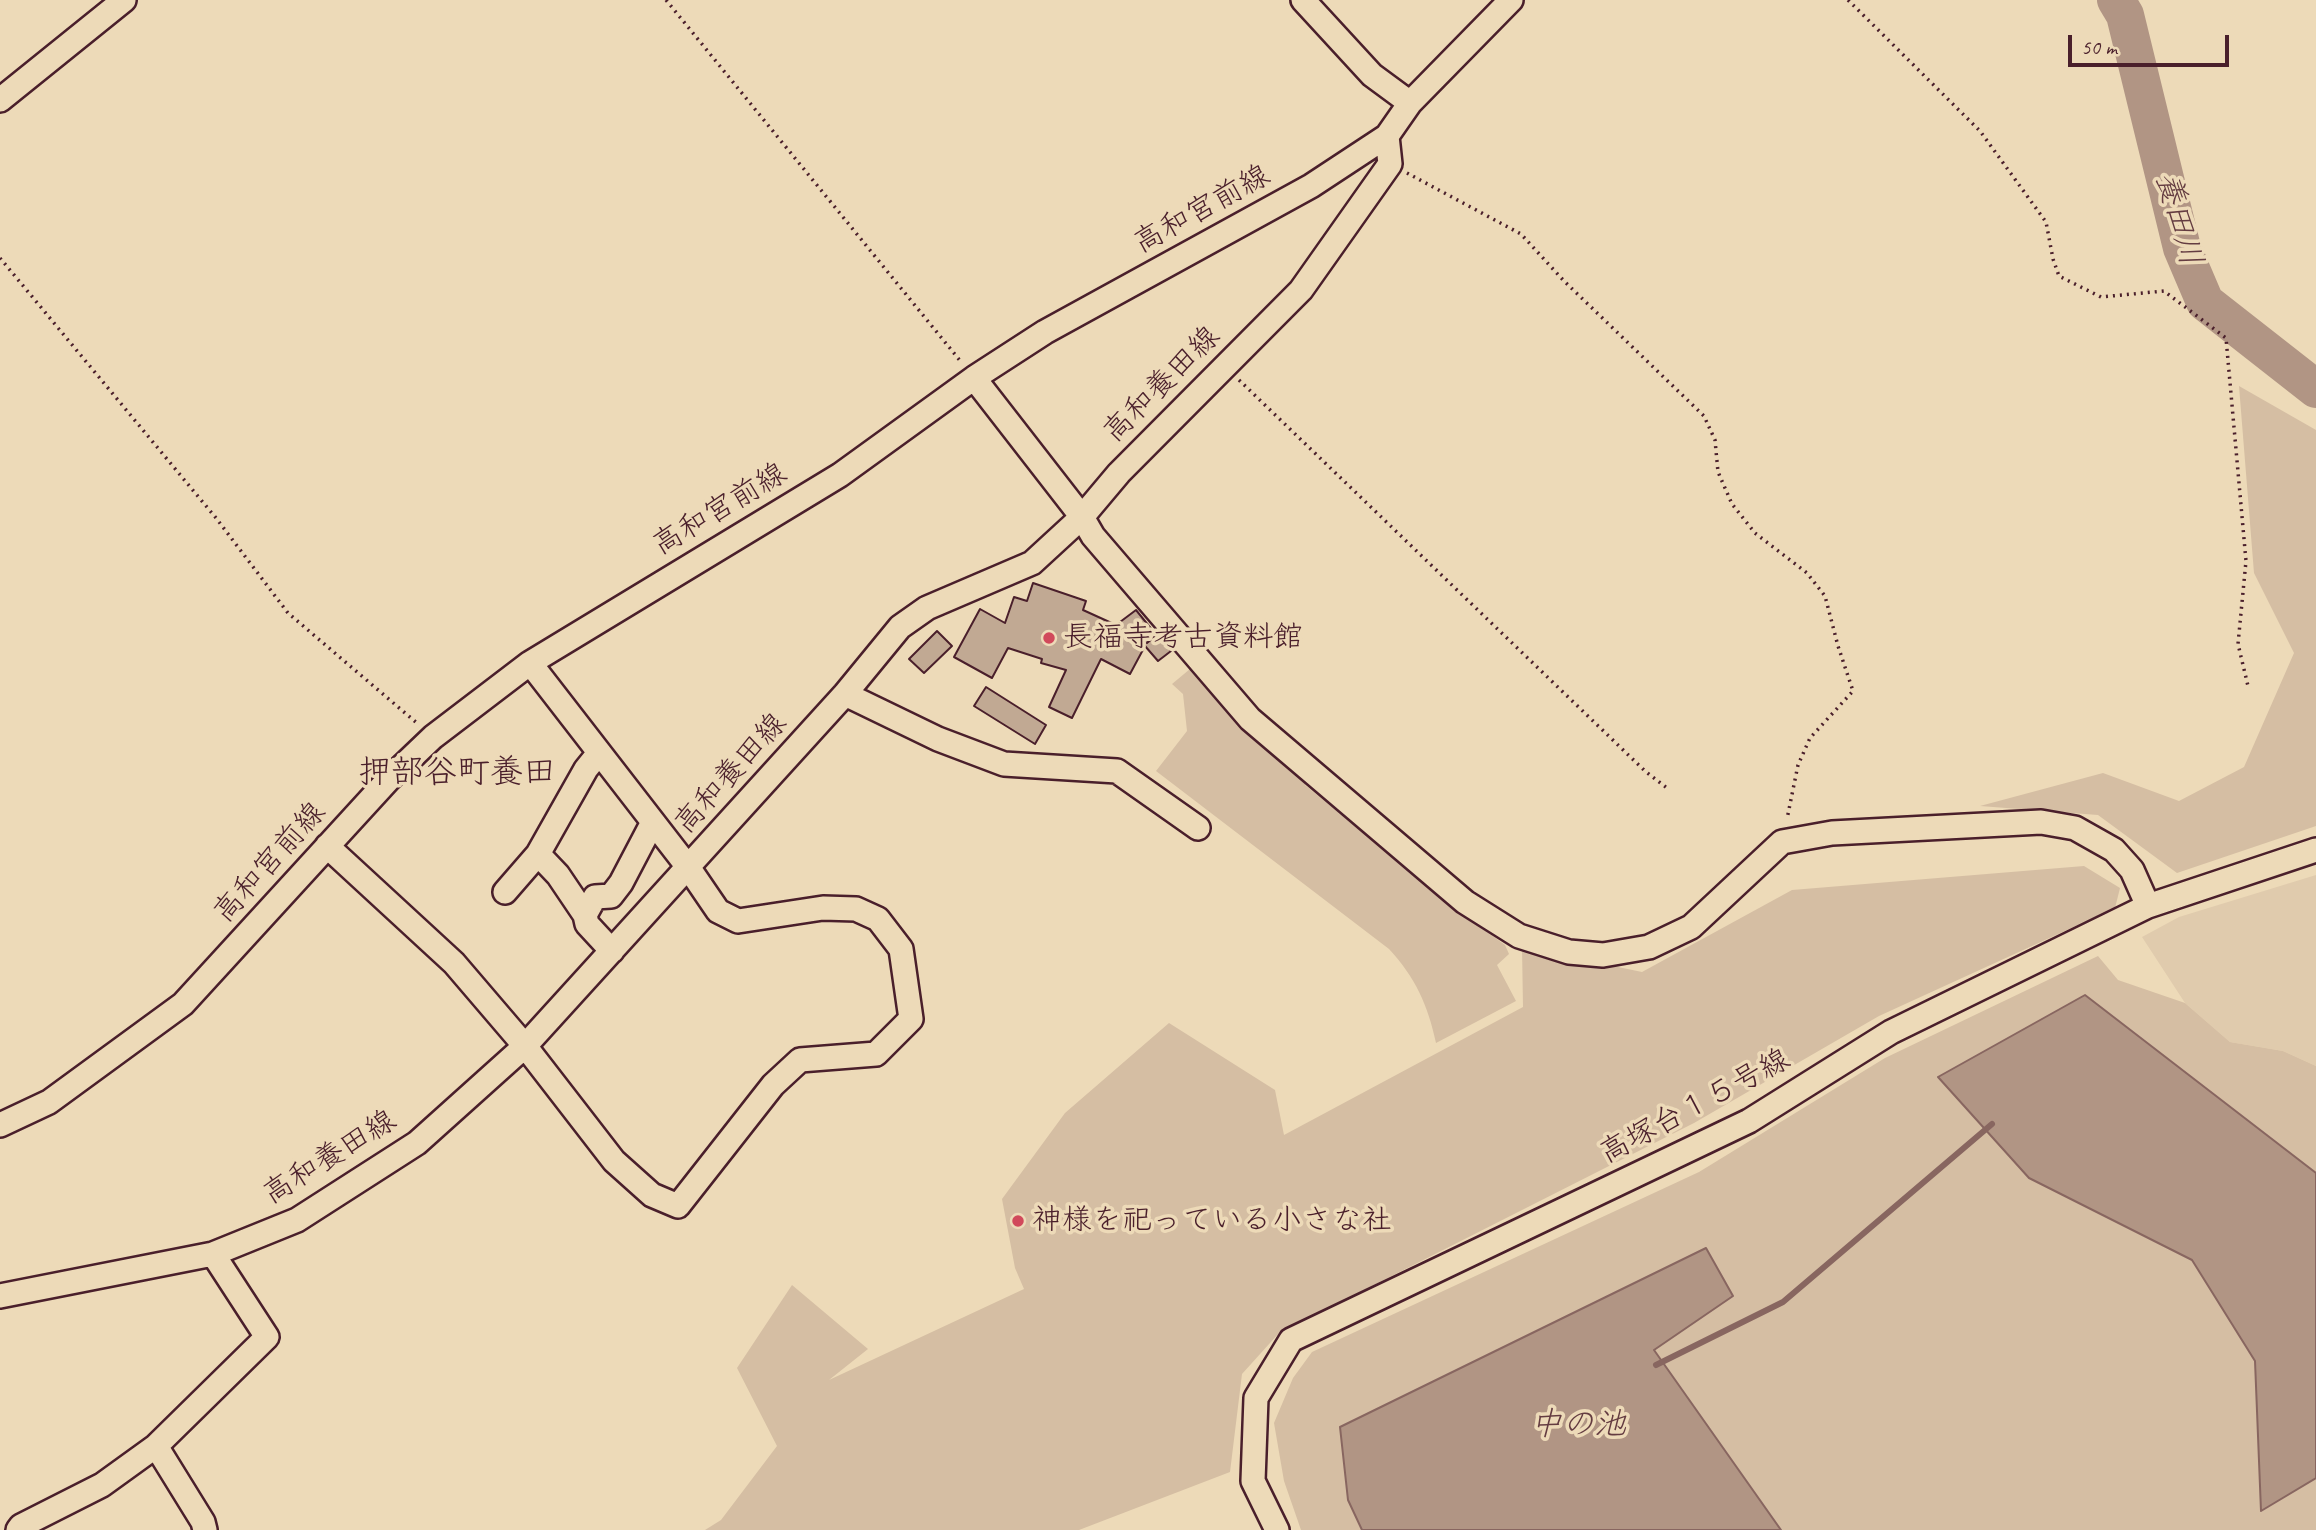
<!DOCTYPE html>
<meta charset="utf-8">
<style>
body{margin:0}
#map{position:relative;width:2316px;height:1530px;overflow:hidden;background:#eddab8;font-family:Caveat,sans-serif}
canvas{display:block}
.scale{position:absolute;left:2068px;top:35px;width:161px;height:32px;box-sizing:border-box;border:4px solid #4a1f2b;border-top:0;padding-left:9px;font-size:21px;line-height:24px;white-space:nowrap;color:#4a1f2b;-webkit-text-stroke:5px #eddab8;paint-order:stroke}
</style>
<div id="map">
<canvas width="2316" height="1530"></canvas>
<div class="scale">50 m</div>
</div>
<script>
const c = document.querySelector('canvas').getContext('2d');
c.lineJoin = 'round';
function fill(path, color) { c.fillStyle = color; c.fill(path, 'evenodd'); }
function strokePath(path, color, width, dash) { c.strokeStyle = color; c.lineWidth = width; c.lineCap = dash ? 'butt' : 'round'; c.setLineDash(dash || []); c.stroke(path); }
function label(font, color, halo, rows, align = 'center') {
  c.font = font + ' Caveat,"Klee One",sans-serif'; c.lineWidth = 7; c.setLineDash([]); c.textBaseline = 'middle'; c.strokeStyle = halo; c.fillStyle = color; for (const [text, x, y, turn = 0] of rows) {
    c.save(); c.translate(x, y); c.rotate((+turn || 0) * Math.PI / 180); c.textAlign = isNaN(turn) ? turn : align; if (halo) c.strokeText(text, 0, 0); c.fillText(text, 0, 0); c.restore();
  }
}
fill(new Path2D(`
 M2316 875V1066L2283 1051 2230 1042 2185 1003 2142 937 2179 917Z`), '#e0cbad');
fill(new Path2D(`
 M2239 386 2316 430V826L2177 873 2098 815 1980 806 2103 773 2179 801 2244 767 2294 653 2254 573Z
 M1190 669 1246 731 1307 781 1305 785 1464 915 1505 945 1509 954 1497 965 1516 1001 1436 1043C1428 1005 1415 977 1389 949L1156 771 1187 731 1183 694 1172 684Z
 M2084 866 2120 888 2115 908 1879 1016 1694 1123 1279 1333 1242 1374 1230 1472 1079 1530H705L721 1520 777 1446 737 1368 792 1285 868 1349 829 1380 1024 1289 1015 1268 1002 1199 1065 1113 1169 1023 1275 1090 1284 1135 1523 1007 1522 947 1642 972 1792 890Z
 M2098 956 2118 980 2185 1003 2230 1042 2283 1051 2316 1066V1173L2085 995 2029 1178 2192 1260 2255 1361 2261 1510 2316 1478V1530H1781L1653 1350 1733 1296 1348 1500 1362 1530H1301L1284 1481 1274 1423 1293 1378 1312 1352 1699 1172 1885 1058Z`), '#d5bea3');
const water = new Path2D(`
 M2085 995 2316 1173V1478L2261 1511 2255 1361 2192 1260 2029 1178 1938 1077Z
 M1706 1248 1733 1296 1654 1350 1781 1530H1362L1348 1500 1340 1427Z`);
fill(water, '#b19584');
strokePath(water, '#886660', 2);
strokePath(new Path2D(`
 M1656 1365 1783 1302 1992 1124`), '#886660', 6);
strokePath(new Path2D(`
 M2116 0 2125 15 2182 248 2205 302 2316 389`), '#b19584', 38);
const building = new Path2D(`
 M1033 583 1086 601 1083 610 1116 625 1136 610 1153 631 1147 643 1158 634 1171 651 1158 661 1145 646 1130 674 1101 659 1072 718 1049 707 1066 670 1041 663 1042 659 1008 648 992 678 954 657 980 609 1005 623 1014 597 1027 601Z
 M937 631 952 646 924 673 909 659Z
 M986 687 1046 725 1035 744 974 706Z`);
fill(building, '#c1a993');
strokePath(building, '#4a1f2b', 2);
const minor = new Path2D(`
 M1303 0 1372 75 1410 103
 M0 100 124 0
 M974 378 1082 517 1093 536 1250 719 1465 902 1519 936 1569 952 1603 955 1649 947 1691 927 1782 842 1832 833 2041 822 2075 828 2114 850 2132 870 2148 906
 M845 694 938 739 1004 764 1117 771 1198 828
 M327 846 454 963 525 1046 614 1161 652 1195 678 1206 773 1085 800 1060 876 1054 911 1019 901 949 878 919 856 909 823 908 738 921 718 911 688 867 530 663
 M538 854 586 769 599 753
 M505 892 538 854 558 875 585 915 595 897 611 896 621 883 653 822
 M585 915 587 924 612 951
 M0 1125 49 1102 183 1004 389 779 433 737 530 663 840 475 974 378 1045 332 1311 186 1387 136 1410 103 1511 0
 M0 1296 213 1254 297 1220 417 1143 525 1046 845 694 900 627 927 608 1032 563 1082 517 1119 473 1301 290 1390 164 1387 136
 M156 1446 203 1522 205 1530
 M18 1530 21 1526 102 1485 156 1446 267 1337 213 1254
 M1277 1530 1253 1481 1256 1398 1291 1340 1749 1121 1891 1032 2148 906 2316 850`);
strokePath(minor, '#4a1f2b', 28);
strokePath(new Path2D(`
 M666 0 962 363
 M1848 0 1980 131 2046 222 2053 259 2059 276 2101 297 2164 291 2226 338 2246 561 2238 644 2248 686
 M1407 173 1521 234 1564 281 1704 416 1715 440 1718 472 1732 504 1755 533 1807 573 1825 596 1838 646 1853 691 1810 738 1798 765 1787 819
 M0 258 216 518 288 613 418 724
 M1239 380 1645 771 1667 788`), '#4a1f2b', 3.5, [2, 5]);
strokePath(minor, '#eddab8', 23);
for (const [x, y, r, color] of [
 [1049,638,7,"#d1495b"],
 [1018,1221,7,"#d1495b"]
]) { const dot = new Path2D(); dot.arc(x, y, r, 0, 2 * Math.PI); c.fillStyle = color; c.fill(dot); strokePath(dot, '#eddab8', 2.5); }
label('30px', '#4a1f2b', '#eddab8', [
 ["高和宮前線",1202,210,-29],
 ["高和養田線",1162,385,-45],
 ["高和宮前線",720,510,-31],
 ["高和養田線",731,774,-48],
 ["高和宮前線",270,863,-48],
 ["高塚台１５号線",1695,1107,-28],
 ["高和養田線",330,1158,-32]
]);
label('30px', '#4a1f2b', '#eddab8', [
 ["長福寺考古資料館",1063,638],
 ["神様を祀っている小さな社",1032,1221]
], 'left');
label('italic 32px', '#643c41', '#eddab8', [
 ["養田川",2178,219,74],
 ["中の池",1578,1426]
]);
label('33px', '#4a1f2b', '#eddab8', [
 ["押部谷町養田",457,773]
]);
</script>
